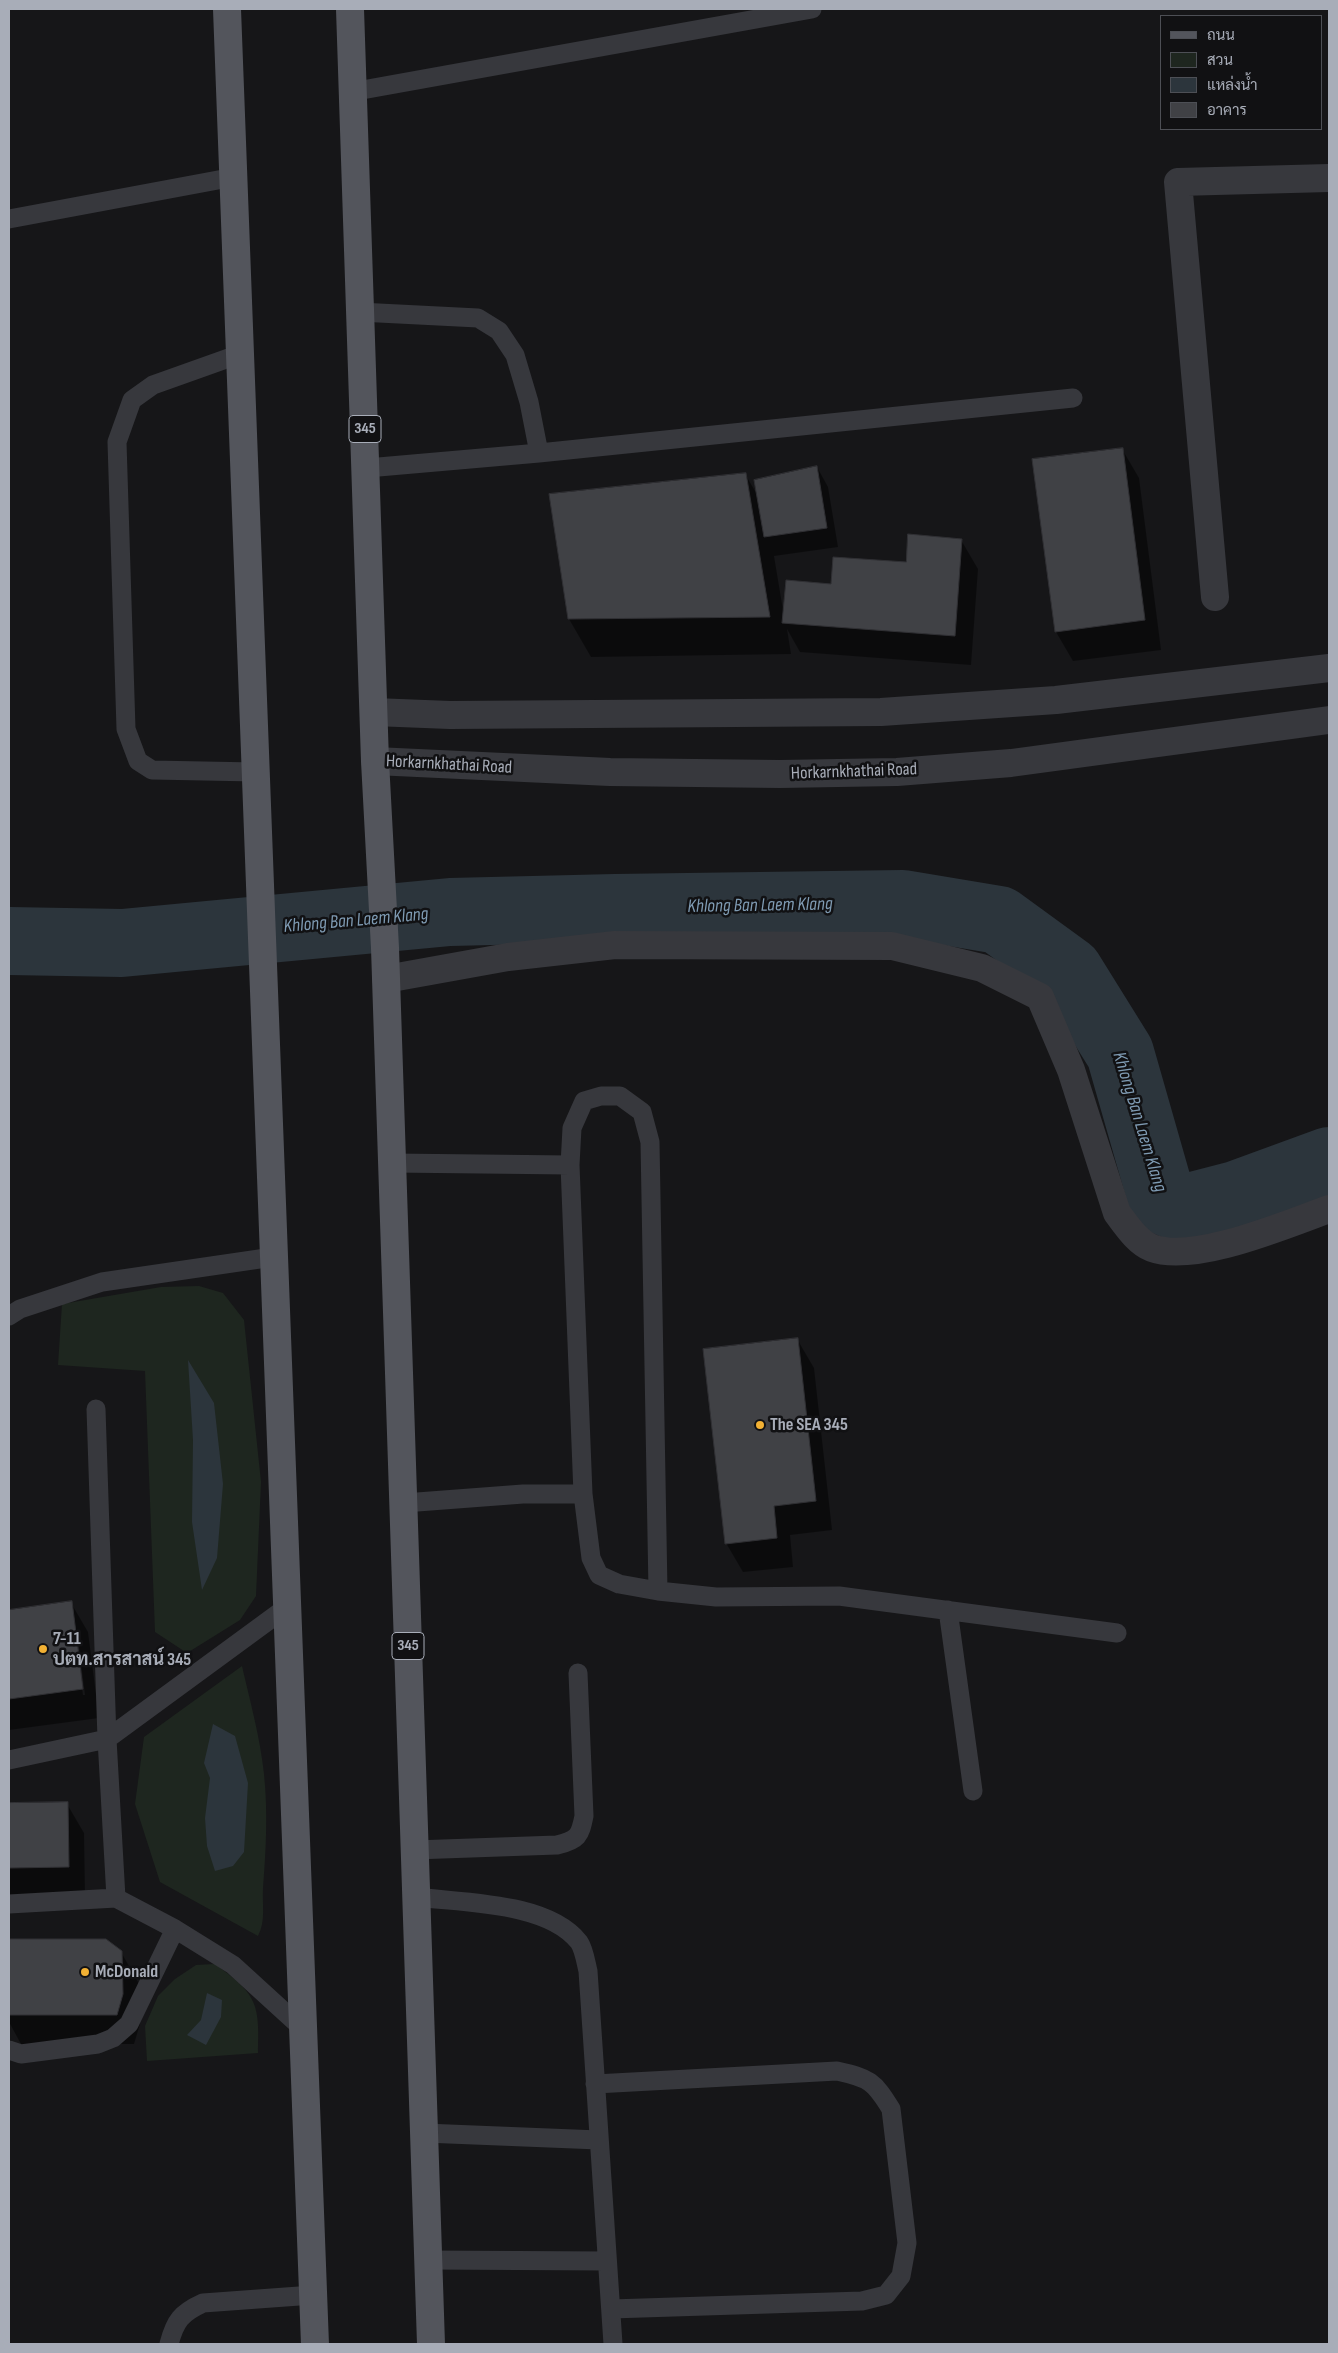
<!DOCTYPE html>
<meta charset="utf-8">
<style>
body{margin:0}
#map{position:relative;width:1338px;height:2353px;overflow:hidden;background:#161618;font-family:"Sofia Sans Condensed",Sarabun,sans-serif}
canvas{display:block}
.frame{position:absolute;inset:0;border:10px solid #a8adb8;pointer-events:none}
.legend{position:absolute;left:1160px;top:15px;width:162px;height:115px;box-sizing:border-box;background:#111113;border:1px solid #4d4f55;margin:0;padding:6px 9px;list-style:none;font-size:15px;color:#a8adb8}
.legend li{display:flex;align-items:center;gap:10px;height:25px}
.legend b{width:25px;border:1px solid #4d4f55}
</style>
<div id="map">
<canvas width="1338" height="2353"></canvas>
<div class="frame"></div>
<ul class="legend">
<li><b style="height:6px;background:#53555c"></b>ถนน</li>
<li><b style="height:14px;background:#1e261f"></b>สวน</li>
<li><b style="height:14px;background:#2c353c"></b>แหล่งน้ำ</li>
<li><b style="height:14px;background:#404145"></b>อาคาร</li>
</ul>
</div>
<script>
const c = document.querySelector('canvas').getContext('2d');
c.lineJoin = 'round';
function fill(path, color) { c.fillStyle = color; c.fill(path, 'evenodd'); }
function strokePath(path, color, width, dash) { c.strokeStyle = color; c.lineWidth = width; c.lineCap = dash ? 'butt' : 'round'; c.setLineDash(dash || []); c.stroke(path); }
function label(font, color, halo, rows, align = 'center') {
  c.font = font + ' "Sofia Sans Condensed",Sarabun,sans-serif'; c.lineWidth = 5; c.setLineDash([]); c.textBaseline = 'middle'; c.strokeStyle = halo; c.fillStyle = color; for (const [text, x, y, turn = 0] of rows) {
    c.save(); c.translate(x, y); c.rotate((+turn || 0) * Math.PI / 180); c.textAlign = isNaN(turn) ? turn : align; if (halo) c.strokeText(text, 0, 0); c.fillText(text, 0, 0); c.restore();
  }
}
fill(new Path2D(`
 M199 1286 223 1293 244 1320 261 1482 256 1596 240 1620 187 1653 155 1632 145 1371 58 1365 62 1304 161 1287Z
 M242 1666C250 1701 260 1737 264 1774 268 1812 266 1850 263 1888 262 1905 266 1921 258 1936L160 1882 135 1804 144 1737Z
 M215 1964C256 1994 260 2002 258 2053L147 2061 145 2026 158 1996 175 1979 196 1965Z`), '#1e261f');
fill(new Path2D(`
 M188 1360 214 1403 223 1484 217 1558 202 1590 192 1522 193 1440Z
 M213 1724 235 1736 248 1783 244 1852 233 1866 215 1871 207 1846 205 1818 210 1778 204 1763Z
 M207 1993 222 2000 221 2017 206 2045 187 2035 201 2020Z`), '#2c353c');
fill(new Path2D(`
 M1122 449 1139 478 1161 650 1073 661 1056 632Z
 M817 467 828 487 838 547 774 556 783 610 833 585 907 564 961 540 978 569 971 665 800 652 787 629 791 654 591 657 569 619 745 474 758 496Z
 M797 1339 814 1368 832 1530 790 1535 793 1567 743 1572 726 1543Z
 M71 1603 88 1632 99 1718 9 1730V1611ZM74 1632H77L85 1695H83Z
 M67 1804 84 1833 85 1896 9 1897V1805Z
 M9 1940H106L121 1952 138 1982 140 2024 134 2044H21L9 2022Z`), '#0007');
strokePath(new Path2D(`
 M9 941 122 943 450 912 615 908 903 904 999 920 1069 971 1120 1053 1162 1200 1182 1209 1236 1195 1329 1161`), '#2c353c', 68);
const building = new Path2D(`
 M1123 448 1145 620 1055 632 1032 459Z
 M817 466 827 528 764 537 754 480Z
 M746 473 770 617 568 619 549 494Z
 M908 534 962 539 955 636 782 623 786 580 831 584 833 557 906 562Z
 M798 1338 816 1501 774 1506 777 1538 725 1544 703 1349Z
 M72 1601 83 1689 9 1699V1610Z
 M68 1802 69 1867 9 1868V1803Z
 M9 1939H106L122 1951 123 1994 117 2015H9Z`);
fill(building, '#404145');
strokePath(building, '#303034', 1);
strokePath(new Path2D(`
 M351 92 812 9
 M9 219 234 177
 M359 312 478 318 499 331 515 355 529 402 539 453
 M240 354 153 385 132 400 117 442 126 729 138 761 152 770 256 772
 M367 468 539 453 1073 398
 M392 1163 570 1165
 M9 1316 20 1309 102 1282 273 1257
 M583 1494 570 1165 572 1128 584 1101 601 1096H620L642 1112 650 1142 658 1591
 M404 1503 523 1494H583L591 1558 599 1575 619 1584 658 1591 716 1597 839 1596 1117 1633
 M287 1607 107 1739 116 1898 175 1929 233 1965 302 2028
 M948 1610 973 1791
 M9 1760 107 1739 96 1409
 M414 1850 557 1845C578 1840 580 1836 584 1816L578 1673
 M416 1897C464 1903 548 1902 579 1942 584 1949 586 1963 588 1971L613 2344
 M9 1904 116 1898
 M9 2050 21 2054 98 2044 113 2038 129 2024 175 1929
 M595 2084 837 2071C869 2078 874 2081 891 2109L907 2243 901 2276 886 2295 862 2301 611 2309
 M424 2133 599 2140
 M427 2260 607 2261
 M169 2344C175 2321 181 2313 203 2303L313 2295`), '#37383d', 19);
strokePath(new Path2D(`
 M1215 597 1178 182 1329 178
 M374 712 450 715 881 712 1056 700 1329 668
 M375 761 610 772 780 774 897 772 1011 763 1329 720
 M386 979 508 957 615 945 892 946 982 968 1040 997 1071 1070 1117 1213C1127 1226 1137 1242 1152 1248 1194 1264 1287 1224 1329 1209`), '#37383d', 28);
strokePath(new Path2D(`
 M227 9 315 2344
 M350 9 375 761 385 948 431 2344`), '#53555c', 28);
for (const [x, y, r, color] of [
 [760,1425,5,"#f2b134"],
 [43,1649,5,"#f2b134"],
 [85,1972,5,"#f2b134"]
]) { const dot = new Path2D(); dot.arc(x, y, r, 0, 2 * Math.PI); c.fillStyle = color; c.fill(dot); strokePath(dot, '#111113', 2); }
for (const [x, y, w] of [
 [365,429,32],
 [408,1646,32]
]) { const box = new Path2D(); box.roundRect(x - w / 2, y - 13.5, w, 27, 4); c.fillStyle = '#111113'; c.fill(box); strokePath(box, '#a8adb8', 1); }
label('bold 16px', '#a8adb8', null, [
 ["345",365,429],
 ["345",408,1646]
]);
label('18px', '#a8adb8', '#111113', [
 ["Horkarnkhathai Road",449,765,3],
 ["Horkarnkhathai Road",854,772,-2]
]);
label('bold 18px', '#a8adb8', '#111113', [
 ["The SEA 345",770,1425],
 ["7-11",53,1639],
 ["ปตท.สารสาสน์ 345",53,1660],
 ["McDonald",95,1972]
], 'left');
label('italic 19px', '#7f9bb3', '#111113', [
 ["Khlong Ban Laem Klang",760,906,-1],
 ["Khlong Ban Laem Klang",356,921,-5],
 ["Khlong Ban Laem Klang",1139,1122,73]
]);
</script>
